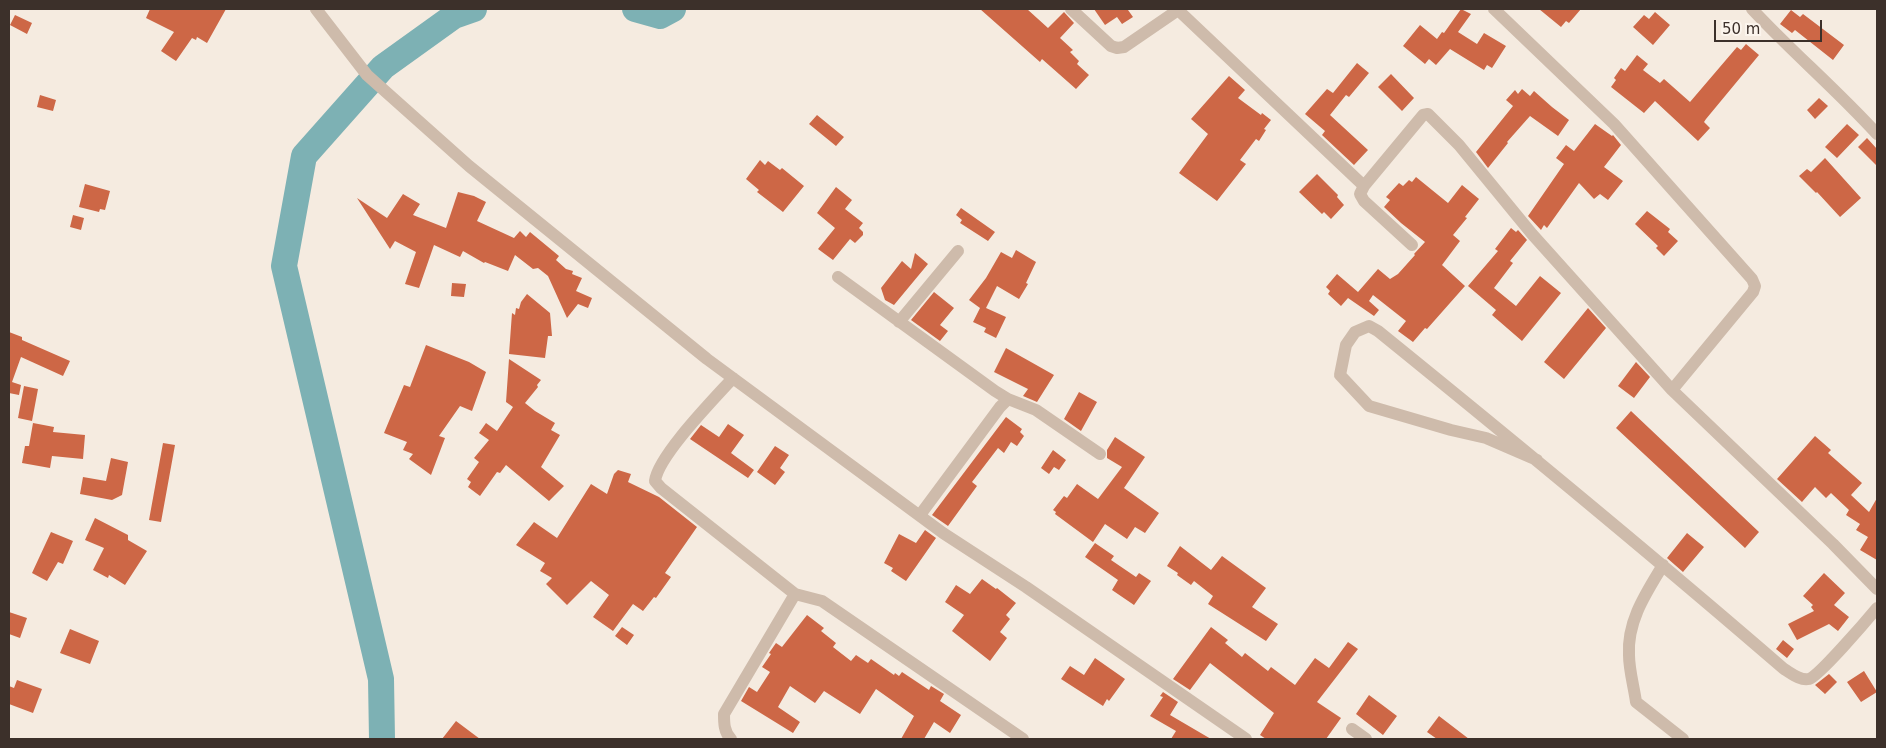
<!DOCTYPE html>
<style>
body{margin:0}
#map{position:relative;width:1886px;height:748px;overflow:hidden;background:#f5ebe0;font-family:"DejaVu Sans",sans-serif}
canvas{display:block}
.frame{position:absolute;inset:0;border:10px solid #3c302a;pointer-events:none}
.scale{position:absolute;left:1714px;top:20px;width:108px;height:22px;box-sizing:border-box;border:2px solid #3c302a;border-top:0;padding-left:6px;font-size:15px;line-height:18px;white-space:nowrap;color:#3c302a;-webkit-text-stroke:4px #fcf5ed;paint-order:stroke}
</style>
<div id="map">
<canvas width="1886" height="748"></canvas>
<div class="frame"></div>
<div class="scale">50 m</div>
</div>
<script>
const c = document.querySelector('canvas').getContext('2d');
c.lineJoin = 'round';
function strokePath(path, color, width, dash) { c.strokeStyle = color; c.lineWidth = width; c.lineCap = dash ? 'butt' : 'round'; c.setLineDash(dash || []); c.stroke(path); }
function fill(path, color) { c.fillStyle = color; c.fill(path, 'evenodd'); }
strokePath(new Path2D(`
 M635 9 660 16 673 9
 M382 739 381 679 284 266 304 156 383 67 454 16 474 9`), '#7db1b4', 26);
fill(new Path2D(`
 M150 9H226L207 43 197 37 196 40 192 38 176 61 161 51 174 32 146 18Z
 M980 9H1027L1048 28 1064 12 1074 23 1060 38 1073 50 1070 52 1079 61 1077 64 1089 75 1076 89 1042 59 1040 62Z
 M1094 9H1129L1128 10 1133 17 1122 24 1117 17 1105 25Z
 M1461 9 1471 14 1458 32 1477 44 1484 33 1506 46 1492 68 1487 65 1484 70 1450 49 1436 65 1429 59 1425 64 1403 46 1420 25 1437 39 1442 32 1444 33Z
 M1539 9H1581L1569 23 1566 21 1561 27Z
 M1791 10 1800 17 1803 14 1844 45 1833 60 1795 30 1792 33 1780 24Z
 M1655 12 1670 25 1653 45 1633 27 1644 15 1649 19Z
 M15 15 32 23 27 34 10 25Z
 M1746 44 1759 55 1706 119 1704 122 1710 128 1698 141 1655 101 1644 113 1611 87 1616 80 1614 78 1621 68 1625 71 1637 55 1648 64 1643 70 1660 83 1664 79 1690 102 1737 47 1741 50Z
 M1357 63 1369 73 1349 97 1346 95 1330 115 1368 150 1354 165 1322 135 1325 131 1305 114 1327 89 1333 93Z
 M1391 74 1414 98 1402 111 1378 87Z
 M1229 76 1245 90 1238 98 1261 115 1262 113 1271 120 1264 129 1266 130 1259 141 1256 139 1240 160 1246 164 1217 201 1179 173 1208 134 1191 119Z
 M1522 89 1530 96 1534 91 1552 107 1569 120 1558 136 1530 116 1507 142 1508 143 1488 168 1476 152 1513 106 1506 100 1515 90 1518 94Z
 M40 95 56 100 53 111 37 107Z
 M1819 98 1828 106 1815 119 1807 110Z
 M817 115 844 137 836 146 809 124Z
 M1595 124 1612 136 1613 135 1621 145 1604 167 1623 181 1608 200 1600 194 1594 199 1579 183 1547 228 1544 225 1541 230 1528 216 1564 164 1556 158 1566 145 1574 151Z
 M1847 124 1859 135 1837 158 1825 147Z
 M1867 138 1877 149V166L1858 147Z
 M1825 158 1861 198 1840 217 1817 192 1816 193 1799 176 1807 169 1811 172Z
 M760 160 765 165 768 161 780 170 782 168 804 186 783 212 757 192 759 190 746 179Z
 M1317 174 1338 195 1337 197 1344 205 1331 219 1324 212 1322 214 1299 192Z
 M1416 177 1448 203 1462 185 1479 199 1465 217 1467 218 1453 235 1460 241 1442 265 1465 286 1427 329 1425 328 1413 342 1398 331 1406 321 1373 295 1369 301 1379 310 1374 316 1348 298 1341 306 1328 294 1330 291 1326 287 1337 274 1358 292 1378 269 1390 279 1398 274 1415 255 1414 254 1425 242 1401 223 1384 207 1390 200 1386 197 1399 183 1403 186 1409 180 1412 182Z
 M85 184 110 191 105 210 100 209 99 212 79 207Z
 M836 187 852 200 845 209 863 223 859 228 863 232V235L855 243 850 239 833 260 818 249 835 228 817 213Z
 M458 192 474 196 486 202 477 221 514 238 520 231 526 237 530 232 559 256 556 260 566 269 573 271 572 274 582 278 576 291 592 298 588 308 578 304 567 318 548 276 538 268 533 269 515 255 508 271 485 262 484 263 463 251 460 257 434 245 419 288 405 284 416 252 395 241 390 249 357 198 387 218 403 194 420 204 413 215 446 228Z
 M961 208 995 232 988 241 960 223 962 220 956 215Z
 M1647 211 1670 229 1668 232 1678 241 1664 256 1656 248 1658 246 1635 224Z
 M73 215 84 218 81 230 70 227Z
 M1511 228 1516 232 1518 230 1527 240 1510 261 1513 263 1494 288 1516 306 1540 276 1561 293 1522 341 1492 315 1496 310 1468 286 1498 251 1495 249Z
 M1016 250 1036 262 1026 283 1028 284 1019 299 997 286 986 308 1006 317 996 338 984 332 986 328 973 322 980 308 969 300 986 278 1001 252 1012 258Z
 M915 253 928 264 894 305 885 300 881 288 902 261 911 269Z
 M452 283 466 284 464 297 451 296Z
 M934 292 954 308 940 325 948 331 940 341 911 320Z
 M527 294 550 313 552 336H548L545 358 509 354 512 313 515 315 516 308 519 309 521 302Z
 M1588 308 1606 328 1564 379 1544 362Z
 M9 332 22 337V340L70 361 63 376 21 357 12 382 21 385 19 395 9 393Z
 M426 345 469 362 486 372 472 411 460 406 439 436 445 438 431 475 409 459 413 454 403 450 407 442 384 433 404 385 410 387Z
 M1006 348 1054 375 1037 402 1023 396 1028 389 994 372Z
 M509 359 541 380 537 385 538 387 525 403 535 411 555 423 551 430 560 435 541 467 564 486 549 501 506 465 500 473 497 472 480 496 468 487 471 482 467 479 479 462 474 458 489 440 479 433 486 423 497 431 513 407 506 402Z
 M1636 362 1650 377 1634 398 1618 386Z
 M24 386 38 389 32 421 18 418Z
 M1079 392 1097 402 1081 431 1064 419Z
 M1631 411 1759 532 1745 548 1616 428Z
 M1006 417 1022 429 1020 432 1024 436 1017 446 1011 442 1004 453 998 448 972 482 977 486 948 526 932 515Z
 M33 423 54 427 53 432 85 435 83 459 52 456 50 468 22 463 25 446H29Z
 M728 424 744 435 731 453 754 470 748 478 690 439 701 425 719 437Z
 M1815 436 1831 450 1828 453 1862 483 1851 495 1869 512 1877 498V560L1860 550 1868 537 1856 530 1860 524 1846 515 1849 510 1831 493 1826 498 1815 487 1802 502 1777 479Z
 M1115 437 1145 457 1124 488 1159 513 1145 533 1135 527 1127 539 1105 524 1093 542 1055 514 1056 512 1053 510 1064 496 1067 498 1077 484 1098 499 1122 467 1107 458V450Z
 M163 443 175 445 161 522 149 520Z
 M775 446 789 455 780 468 785 472 775 485 757 472Z
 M1053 450 1066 460 1059 470 1054 467 1049 474 1041 468Z
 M111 458 128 462 122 495 112 500 80 494 83 477 106 481Z
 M618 470 631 474 628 482 659 497 697 527 665 573 671 577 656 598 654 597 643 611 633 604 613 631 593 617 609 595 591 581 567 605 546 584 552 578 540 571 545 563 516 545 534 522 557 538 591 484 607 494 614 474Z
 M95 518 128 535V540L147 551 125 585 109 575 108 578 93 570 104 548 85 540Z
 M925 530 936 538 906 581 891 571 893 568 884 563 899 534 916 543Z
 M51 532 73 541 63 564 58 562 47 581 32 573Z
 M1687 533 1704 547 1683 572 1667 558Z
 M1095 543 1114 556 1111 560 1136 577 1139 573 1151 581 1134 605 1112 590 1118 580 1085 557Z
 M1180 546 1211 570 1222 556 1266 588 1252 607 1278 624 1266 641 1208 604 1213 596 1194 581 1191 585 1177 575 1178 573 1167 566Z
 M1824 573 1845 593 1834 605 1849 617 1838 631 1829 624 1797 640 1788 624 1814 611 1811 607 1813 605 1803 596Z
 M982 579 996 589 997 588 1016 603 1006 615 1010 619 1000 632 1007 638 990 661 952 631 964 615 945 602 956 585 970 594Z
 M9 612 27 618 20 638 9 634Z
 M807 615 824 628 821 631 836 643 833 647 851 661 856 655 868 663 871 659 894 675 895 673 899 676 902 672 929 690 931 686 944 694 940 701 961 715 950 733 934 722 924 739H901L914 716 876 689 860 714 824 691 815 703 790 686 778 707 800 722 793 733 741 701 749 687 757 692 770 672 762 667 771 654 769 653 776 643 782 647Z
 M622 627 634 635 627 645 615 636Z
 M1211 627 1228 640 1225 643 1242 657 1245 653 1268 671 1271 667 1295 685 1315 658 1329 668 1348 642 1358 649 1317 702 1341 718 1326 739H1266L1260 735 1274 713 1210 663 1190 690 1173 679Z
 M70 629 99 641 90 664 60 653Z
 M1783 640 1794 649 1787 658 1776 649Z
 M1095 658 1125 679 1109 701 1107 699 1103 706 1061 679 1070 666 1084 675Z
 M1864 671 1877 692 1861 702 1847 682Z
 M1829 674 1837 682 1825 694 1815 685Z
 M17 680 42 689 33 713 9 704V686L14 688Z
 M1163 692 1178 702 1170 715 1211 739H1171L1176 731 1150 716 1163 697 1160 696Z
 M1369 695 1397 716 1383 735 1356 714Z
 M1439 716 1469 739H1437L1427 732Z
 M456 721 480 739H442Z`), '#cd6746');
strokePath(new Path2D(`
 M316 9 367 75 469 166 707 359 943 533 1026 587 1246 739
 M1071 9 1111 46 1117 48 1124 47 1178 10
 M1177 9 1364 186 1423 115 1428 114 1459 145 1532 234 1672 390 1833 544 1877 589
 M1494 9 1614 124 1752 279 1755 286 1753 292 1672 390
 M1752 9C1792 52 1837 90 1877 134
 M1364 186 1360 194 1364 201 1412 245
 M838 277 995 391 1008 399 1036 410 1100 454
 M899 322 958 251
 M733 378C714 399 658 456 655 481L661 488 795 594 822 601 1023 739
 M1537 460 1486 438 1451 430 1369 406 1340 375 1346 345 1355 332 1369 326 1378 331C1515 442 1651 554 1784 669 1791 673 1800 681 1809 679 1819 676 1867 620 1877 608
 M920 515 1000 407 1008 399
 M1663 565C1646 593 1627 621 1629 655 1629 670 1634 687 1636 702L1683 739
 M1352 729 1366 739
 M731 739C724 732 724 723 724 714L795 594`), '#cebbab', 12);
</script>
